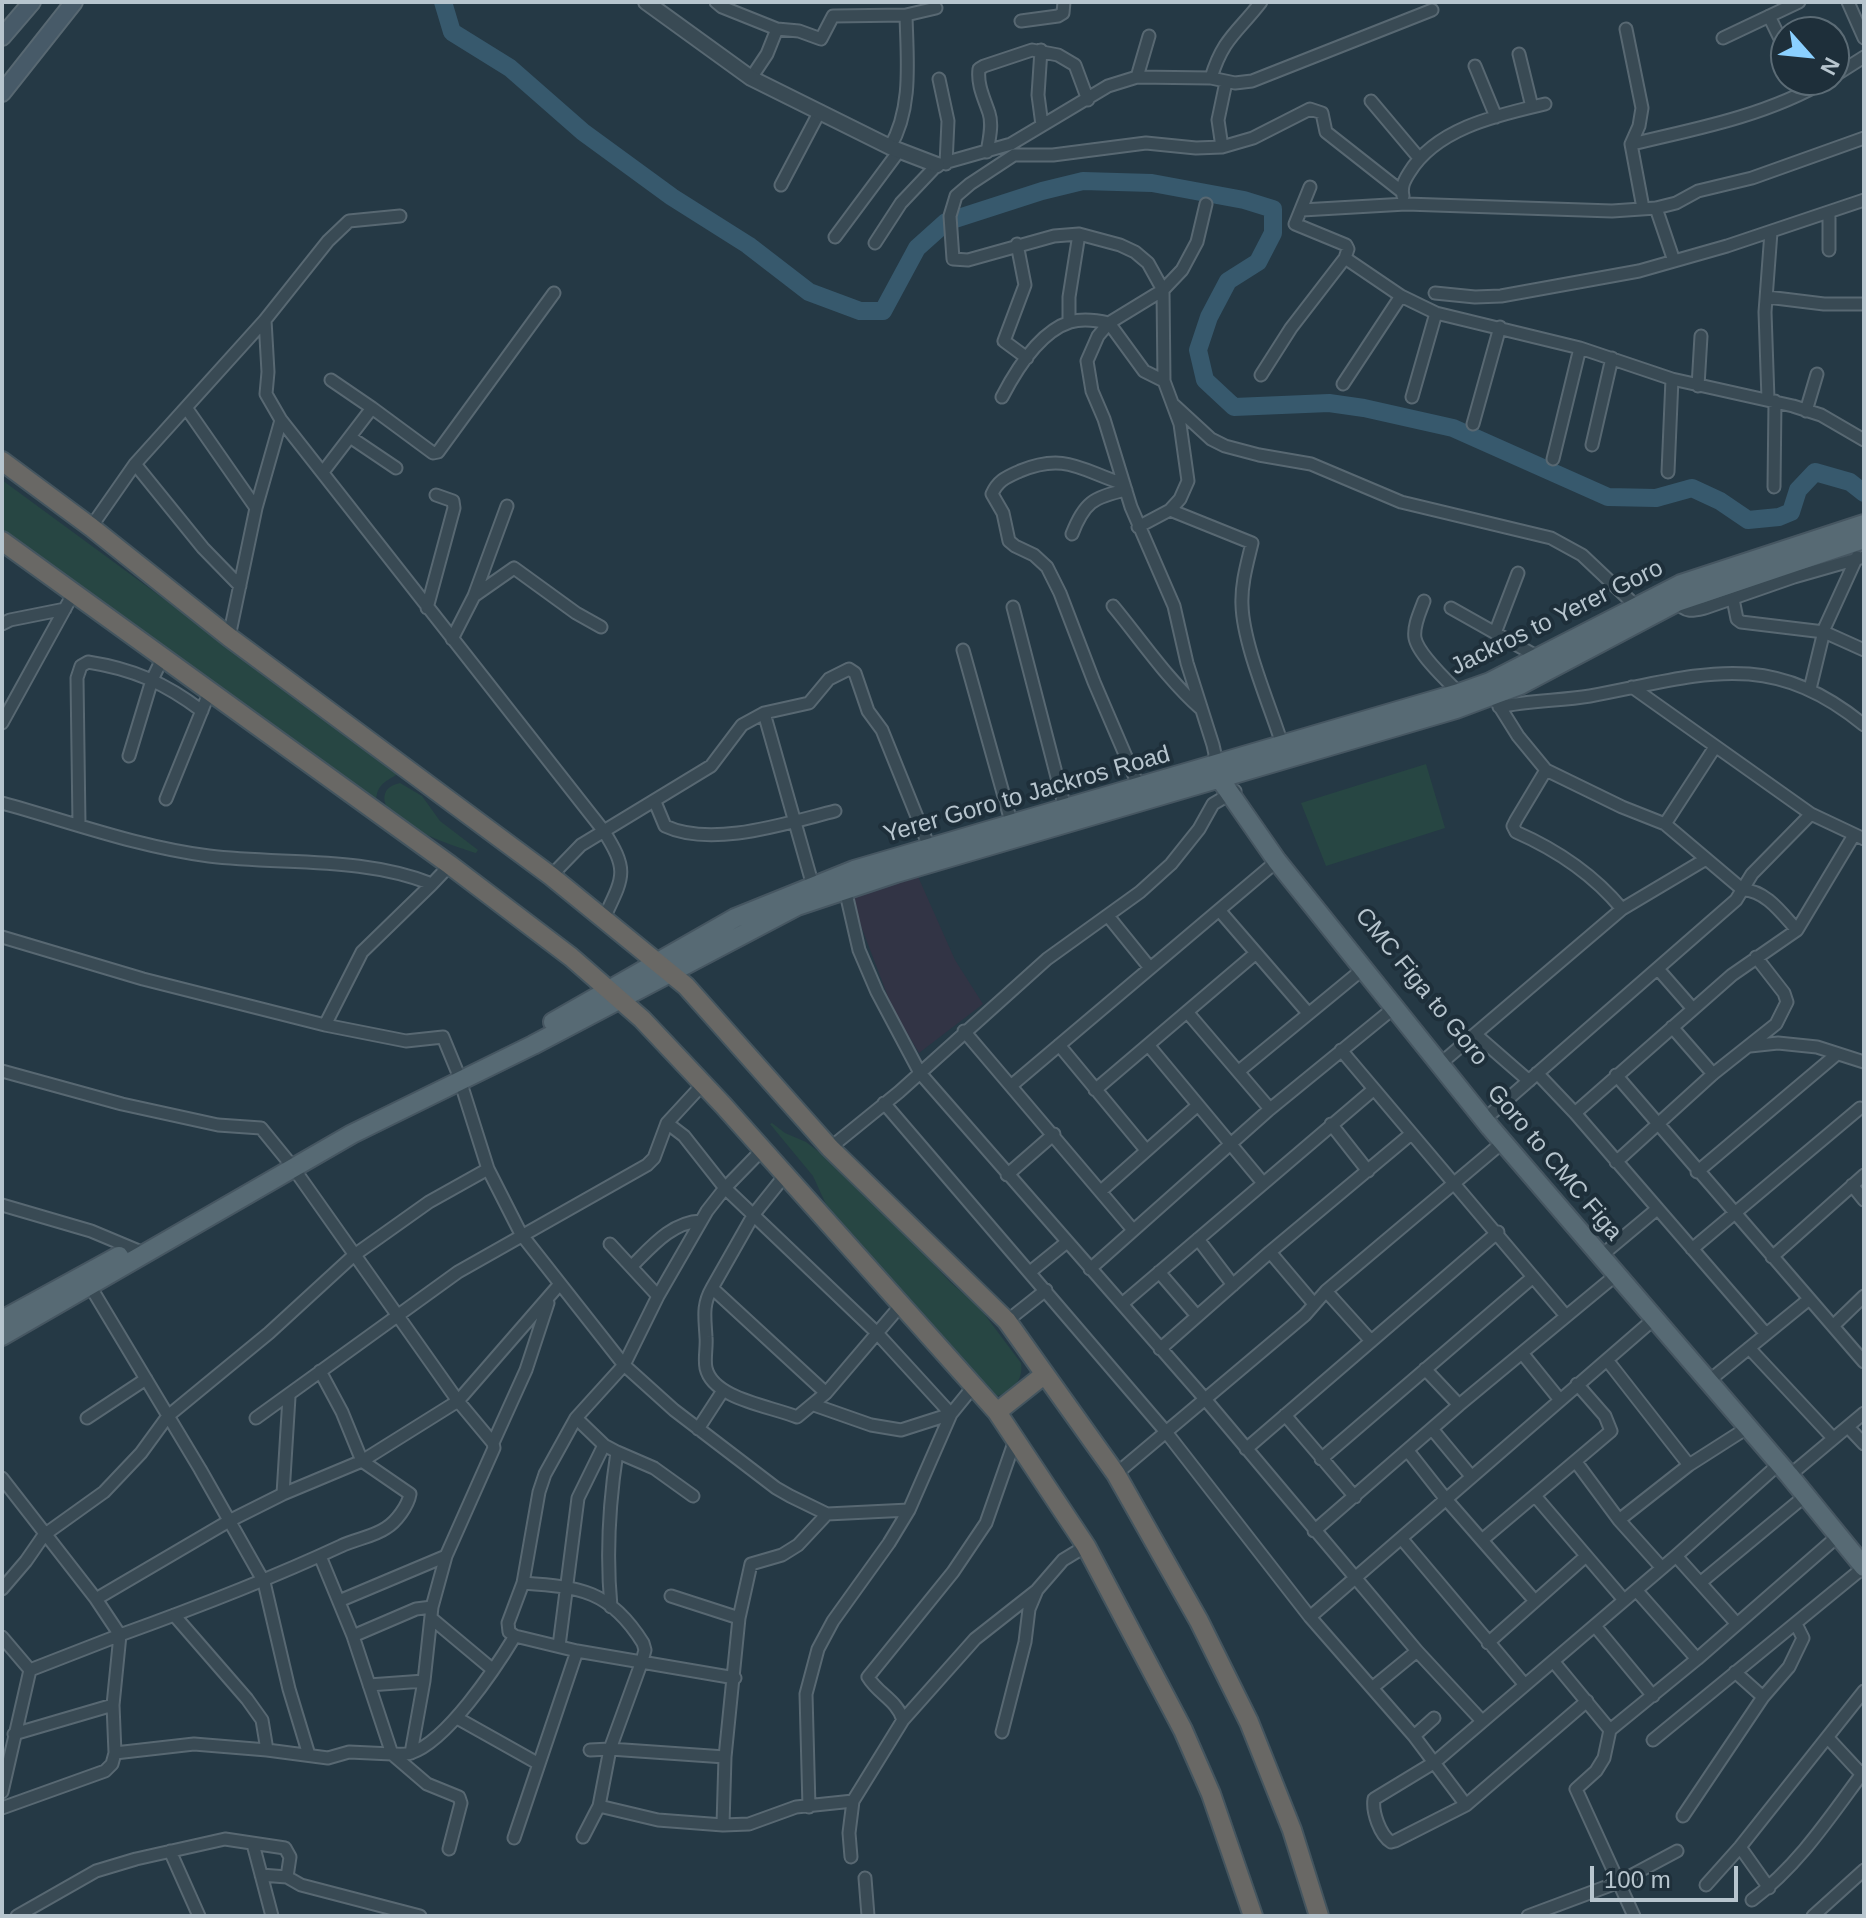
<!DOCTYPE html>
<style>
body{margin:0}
#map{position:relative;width:1866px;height:1918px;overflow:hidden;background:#253945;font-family:Arial,sans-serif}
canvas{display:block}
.frame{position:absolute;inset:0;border:4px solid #b7c5ce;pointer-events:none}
.north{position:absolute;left:1770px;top:16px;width:80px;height:80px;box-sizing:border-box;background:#1e2f3a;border:2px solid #5b6b75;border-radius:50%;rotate:117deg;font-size:22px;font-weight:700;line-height:32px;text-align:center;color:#b7c5ce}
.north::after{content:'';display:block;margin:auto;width:28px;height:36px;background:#8bd0ff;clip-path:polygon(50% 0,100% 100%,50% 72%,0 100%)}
.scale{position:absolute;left:1590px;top:1866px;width:148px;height:36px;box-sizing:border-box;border:4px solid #b7c5ce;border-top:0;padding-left:10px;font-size:24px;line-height:28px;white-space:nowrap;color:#b7c5ce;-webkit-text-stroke:6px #1e2f3a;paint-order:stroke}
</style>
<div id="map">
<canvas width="1866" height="1918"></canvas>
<div class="frame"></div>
<div class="north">N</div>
<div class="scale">100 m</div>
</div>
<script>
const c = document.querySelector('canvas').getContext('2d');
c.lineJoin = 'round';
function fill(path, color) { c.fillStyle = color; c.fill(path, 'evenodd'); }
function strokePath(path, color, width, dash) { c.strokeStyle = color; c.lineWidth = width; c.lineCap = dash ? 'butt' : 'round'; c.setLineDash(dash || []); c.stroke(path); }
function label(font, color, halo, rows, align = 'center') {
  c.font = font + ' Arial,sans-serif'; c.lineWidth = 8; c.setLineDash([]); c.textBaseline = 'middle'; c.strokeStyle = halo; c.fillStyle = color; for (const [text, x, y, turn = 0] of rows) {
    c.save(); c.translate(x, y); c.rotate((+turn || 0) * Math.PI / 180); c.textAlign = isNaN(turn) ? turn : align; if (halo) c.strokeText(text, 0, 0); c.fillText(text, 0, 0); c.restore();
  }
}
fill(new Path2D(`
 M916 872 955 960 983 1004 919 1053 893 1010 850 897Z`), '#323445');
fill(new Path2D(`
 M2 480 397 770 398 774C384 782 374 787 377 805L2 530Z
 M1426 764 1445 828 1326 866 1301 803Z
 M400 783 422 796 440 821 478 850 476 853C457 847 376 822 385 794 387 787 393 785 400 783Z
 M772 1123 785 1133 806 1142 836 1165 867 1199 900 1228 950 1282 979 1307 1021 1363C1024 1381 1011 1393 993 1397L835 1224 813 1176 770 1124Z`), '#274643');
strokePath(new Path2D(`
 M443 2 452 32 510 68 583 132 672 197 748 245 809 292 860 311H883L917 248 946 222 1042 191 1083 181 1152 183 1244 200 1273 209V233L1258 262 1228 281 1209 317 1198 350 1205 380 1234 407 1329 403 1364 408 1453 428 1608 497 1656 498 1692 488 1720 501 1748 520 1779 517 1791 512 1798 490 1815 472 1850 482 1864 493`), '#37596d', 18);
const minor = new Path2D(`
 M716 2 722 7 777 29 767 54 751 78
 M1848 2 1864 38
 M1769 16 1786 51
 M1021 21 1058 16 1063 13 1064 2
 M777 29 799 31 821 39 833 16 906 15 936 8
 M1626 29 1642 108 1639 126 1631 144 1643 208
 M1723 38 1799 2
 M1041 50 1038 95 1042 125
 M1519 54 1532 107
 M1475 66 1496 117
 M1834 76 1864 57
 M1137 77 1149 36
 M1211 78C1223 38 1238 32 1261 2
 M939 79 948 121 946 164
 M1371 101 1419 158
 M1631 144C1697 129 1768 115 1827 80
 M890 147C913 108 907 59 906 15
 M1222 147 1218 120 1226 82
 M987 152C989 140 993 125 989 113 984 98 977 85 979 69L984 66 1032 50 1058 55 1075 65 1088 100
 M781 185 820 111
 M1403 196C1401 187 1404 181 1409 173 1436 128 1498 115 1545 104
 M1206 204 1197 242 1182 270 1163 290 1109 323 1098 336 1087 361 1092 391 1104 419 1131 507 1174 606 1187 663 1213 745 1215 754 1213 765
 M1656 208 1674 261
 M1302 210 1406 204 1612 211 1656 208 1676 203 1698 191 1752 178 1864 138
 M835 237 899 151
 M875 243 901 203 937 165 1011 144 1108 86 1137 77 1211 78 1235 83 1252 81 1432 10
 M1017 244 1025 285 1004 341 1027 358
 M1829 250V213
 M1345 258 1401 296 1436 313 1580 348 1672 379 1793 406 1821 415 1864 440
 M1435 293 1475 297 1501 296 1639 271 1727 246 1864 200
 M1767 297 1824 304H1864
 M265 320 328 241 349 221 400 216
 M1069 322V297L1079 234
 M1261 375 1291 328 1345 258 1348 249 1346 245 1295 224 1310 187
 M331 380 372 408
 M1343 384 1401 296
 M1698 386 1701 336
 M1002 397C1016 370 1039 332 1070 322 1083 318 1096 320 1109 323L1144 371 1164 381
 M1412 397 1436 313
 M1768 399 1765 312 1771 232
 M1174 405 1211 439 1225 446 1259 455 1311 464 1401 502 1551 538 1582 555 1636 606
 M187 409 256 508
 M1806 411 1817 374
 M1473 424 1500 327
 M350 437 396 468
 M1592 445 1612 358
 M1553 459 1580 348
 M135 464 203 548 240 586
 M323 472 372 408 433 453 438 452 554 293
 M1668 472 1672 379
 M1124 484C1082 471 1066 452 1020 471 1007 477 998 480 992 494L1003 513 1009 541 1015 546 1034 555 1047 567 1060 593 1094 682 1139 787
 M1774 487 1775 401
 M1170 510 1252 543C1247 564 1241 584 1242 605 1243 644 1270 706 1282 744
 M91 527 135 464 265 320 268 372 266 394 281 420
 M1138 527 1170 510 1180 499 1188 481 1180 424 1164 381 1163 290 1148 263 1135 252 1120 245 1079 234 1054 236 968 260 953 259 950 216 956 196 970 184 1014 155H1053L1146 143 1196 148 1222 147 1253 138 1310 109 1322 113 1326 132 1401 191
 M1072 534C1084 503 1093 497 1126 490
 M474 596 514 568 576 613 601 627
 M1733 599 1737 619 1741 622 1824 632 1864 650
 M1424 601C1420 612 1413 626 1415 638 1418 654 1447 681 1459 693
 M1677 602C1686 613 1692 611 1705 608L1794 577 1864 557
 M1113 606C1142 641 1167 679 1201 709
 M1013 607 1065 808
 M427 608 454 508 453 501 436 495
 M1451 608 1538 657
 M2 624 10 620 65 609
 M1495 633 1518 573
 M229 637 256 508 281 420 603 830C629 871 624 876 604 918
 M452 639 474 596 507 506
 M963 650 1012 825
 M1632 687 1811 814 1864 839
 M1810 689 1825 627 1857 557
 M1493 696 1518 736 1546 770 1622 807 1665 824 1743 890C1766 890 1783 915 1797 930
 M1499 707C1529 700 1560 701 1590 696 1699 676 1767 646 1864 725
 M764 713 813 886
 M2 723 73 594
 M129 756 152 680 162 659
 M1546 770 1516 820 1513 826 1516 832C1557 850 1593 874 1622 909
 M166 799 209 693
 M655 802 665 826C712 848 787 823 835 811
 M2 803C71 822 138 847 209 856 283 865 362 856 432 884L450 865
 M79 824 77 678 81 666 88 662C133 669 165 683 202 711
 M1665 824 1715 747
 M551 876 581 845 711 766 742 725 764 713 809 703 829 679 849 669 855 673 868 711 882 730 930 849
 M845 889 859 950 877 992 920 1073 1205 1399 1417 1651 1482 1721
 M1219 910 1308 1013
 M1108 916 1150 968
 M2 937 143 979 325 1025 362 952 432 884
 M1658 969 1693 1009
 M1188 1013 1270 1109
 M325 1025 406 1041 443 1037 457 1071 488 1169 521 1234 624 1365 674 1410 776 1488 790 1496 827 1514 909 1510
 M1672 1027 1713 1074
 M964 1031 1133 1230
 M1475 1034 1529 1081
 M1059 1045 1146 1150
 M1149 1046 1263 1183
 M1750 1046 1778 1043 1817 1047 1864 1062
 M1341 1050 1566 1316
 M1447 1058 1622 909 1706 859
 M2 1071 122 1104 218 1125 261 1128 292 1166 458 1401 559 1285
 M1239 1071 1363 969
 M1537 1073 1575 1113 1766 1334
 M1616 1075 1864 1362
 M1012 1085 1277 861
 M1095 1090 1256 953
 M884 1103 1166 1432 1310 1617 1414 1736 1466 1805
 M1493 1112 1736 900 1752 874 1811 814
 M1575 1113 1732 975 1797 930 1854 835
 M667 1123 684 1136 725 1188 876 1332 951 1414 901 1430 871 1425 814 1405
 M1331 1124 1368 1171
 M830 1148 899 1092 1047 959 1140 892 1171 864 1199 829 1213 804 1235 791
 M1616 1162 1713 1074 1776 1024 1787 1002 1784 993 1756 957
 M1697 1172 1837 1054
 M1007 1175 1054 1134
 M1852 1185 1864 1200
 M1101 1191 1198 1105
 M2 1205 91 1231 146 1254
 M1198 1239 1233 1285
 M610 1244 658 1296
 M1692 1249 1860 1108
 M1608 1250 1657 1209
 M1270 1252 1314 1304
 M1772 1257 1864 1175
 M632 1266C652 1246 672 1222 701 1221
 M1090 1269 1270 1109 1395 1007
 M1030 1272 1067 1242
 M1159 1272 1197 1316
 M87 1281 200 1469 264 1582 289 1689 309 1755
 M712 1288 754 1214 786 1174
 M1326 1291 1371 1341
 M1122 1304 1373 1090
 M1007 1321 1046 1290
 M1833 1326 1864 1296
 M1749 1348 1833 1438
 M1160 1349 1270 1252 1411 1134
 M1522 1353 1560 1400
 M1607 1360 1689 1465
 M1425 1369 1459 1405
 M1716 1375 1808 1300
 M826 1393 712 1288C702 1305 705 1318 706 1337 707 1347 704 1359 706 1368 713 1399 770 1406 797 1417L826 1393 901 1305
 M1285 1415 1355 1497
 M87 1418 146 1379
 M256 1418 458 1272 647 1165 654 1158 667 1123 703 1084
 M1848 1427 1864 1444
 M698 1429 722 1392
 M1432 1429 1471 1476
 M493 1443 526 1370 548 1303
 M1246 1449 1498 1232
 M1408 1451 1445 1498 1535 1601
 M617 1452 654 1468 693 1496
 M1321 1459 1533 1277
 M1576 1462 1619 1520 1662 1568
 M1796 1470 1864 1413
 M1116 1474 1305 1315 1326 1291 1503 1142
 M2 1478 96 1599 120 1635C195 1608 268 1580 341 1546 355 1539 373 1537 386 1528 396 1522 408 1506 410 1494L362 1461 342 1412 320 1371
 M283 1494 289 1397
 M1536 1497 1624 1600
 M1619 1520 1689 1465 1747 1428
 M1314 1531 1459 1405 1616 1275
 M1401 1538 1525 1685
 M1482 1540 1611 1431 1605 1416 1577 1384
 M320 1556 353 1636 392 1754C397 1754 405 1755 411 1753 447 1741 495 1669 515 1636
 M1676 1556 1737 1624
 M523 1583 539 1492 545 1474 576 1418
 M1700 1583 1805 1496
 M2 1589 26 1561 44 1535 104 1492 141 1453 168 1416 269 1333 353 1256 429 1202 488 1169
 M1636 1590 1697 1659
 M671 1596 739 1618
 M96 1599 229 1521 283 1494 362 1461 458 1401 493 1443 494 1448 446 1556 432 1607 424 1681 411 1753
 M339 1601 446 1556
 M611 1607C606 1555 609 1504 617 1452L604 1445 576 1418 624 1365 658 1296 707 1211 725 1188 763 1149
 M174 1615 247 1699 262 1720 267 1750
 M1310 1617 1654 1319
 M431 1618 492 1669
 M1595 1626 1653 1696
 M353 1636 416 1609 432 1607
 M2 1637 30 1670
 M1488 1643 1586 1556
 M559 1646 578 1498 604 1445
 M1553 1661 1610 1730
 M1735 1672 1763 1697
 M369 1685 424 1681
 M1372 1688 1417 1651
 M1587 1701 1466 1805 1395 1841 1391 1842C1380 1835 1372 1812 1374 1799L1435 1762 1676 1556 1779 1464
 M457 1718 539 1764
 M903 1720 975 1639 1036 1591
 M1002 1732 1025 1642 1029 1609 1037 1590 1063 1560 1086 1546
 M14 1734 113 1705
 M1414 1736 1434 1718
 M1828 1738 1864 1777
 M1653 1740 1864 1567
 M590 1750 610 1749 725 1757 739 1618 751 1564 782 1555 798 1545 827 1514
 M115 1753 194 1744 267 1750 328 1758 349 1752 392 1754 427 1784 459 1797 461 1803 449 1849
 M725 1757 723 1825 658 1820 599 1806 610 1749 642 1661 645 1650 643 1643C610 1590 580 1587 523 1583L508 1623 509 1632 515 1636 577 1651 735 1678
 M2 1792 30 1670 120 1635 113 1705 115 1753 112 1764 105 1771 2 1808
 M809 1807 806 1694 818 1649 833 1621 889 1543 909 1510 951 1414 973 1387
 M1683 1816 1763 1697 1789 1667 1803 1638 1796 1624
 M723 1825 749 1824 796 1807 853 1801 903 1720C897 1700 878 1694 868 1677L953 1572 986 1523 1015 1440
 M583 1837 599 1806
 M514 1838 577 1651
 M253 1844 272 1916
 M1740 1847 1769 1888
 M170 1851 199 1916
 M851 1857 849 1833 853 1801
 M261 1875 287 1877
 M865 1878 868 1916
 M1706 1885 1740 1847 1864 1691
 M1752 1900C1798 1866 1830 1817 1864 1771
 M17 1916 96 1871 136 1859 225 1839 285 1848 290 1857 287 1877 301 1885 420 1916
 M1528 1916 1619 1882 1677 1851
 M1634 1916 1576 1789 1596 1771 1604 1758 1610 1730 1697 1659 1838 1536
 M1813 1916 1864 1870`);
const tertiary = new Path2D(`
 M646 2 751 78 890 147 937 165`);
const secondary = new Path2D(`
 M2 37 32 2
 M2 93 74 2`);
const primary = new Path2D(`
 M1220 779 1277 861 1490 1127 1789 1475 1864 1567
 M553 1022 735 918 854 870 1459 693 1490 682 1681 584 1864 524
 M2 1320 119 1256
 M2 1336 352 1134 533 1045 797 906 896 873 1456 709 1520 685 1677 602 1864 539`);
const trunk = new Path2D(`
 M2 461 91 527 229 637 551 876 686 986 830 1148 1007 1321 1116 1474 1199 1621 1249 1722 1292 1830 1319 1916
 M2 541 450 865 571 957 642 1019 723 1105 997 1412 1086 1546 1183 1730 1211 1794 1253 1916
 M997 1412 1045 1374`);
strokePath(minor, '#586872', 15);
strokePath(tertiary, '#586872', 18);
strokePath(secondary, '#586872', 20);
strokePath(primary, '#465661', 22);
strokePath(trunk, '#44555f', 22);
strokePath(minor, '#394a54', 11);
strokePath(tertiary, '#394a54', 14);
strokePath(secondary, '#475a68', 16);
strokePath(primary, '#576a74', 18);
strokePath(trunk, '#696865', 18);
label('24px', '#b7c5ce', '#1e2f3a', [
 ["Jackros to Yerer Goro",1557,618,-26],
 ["Yerer Goro to Jackros Road",1027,795,-16],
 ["CMC Figa to Goro",1421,987,51],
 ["Goro to CMC Figa",1554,1163,50]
]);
</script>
